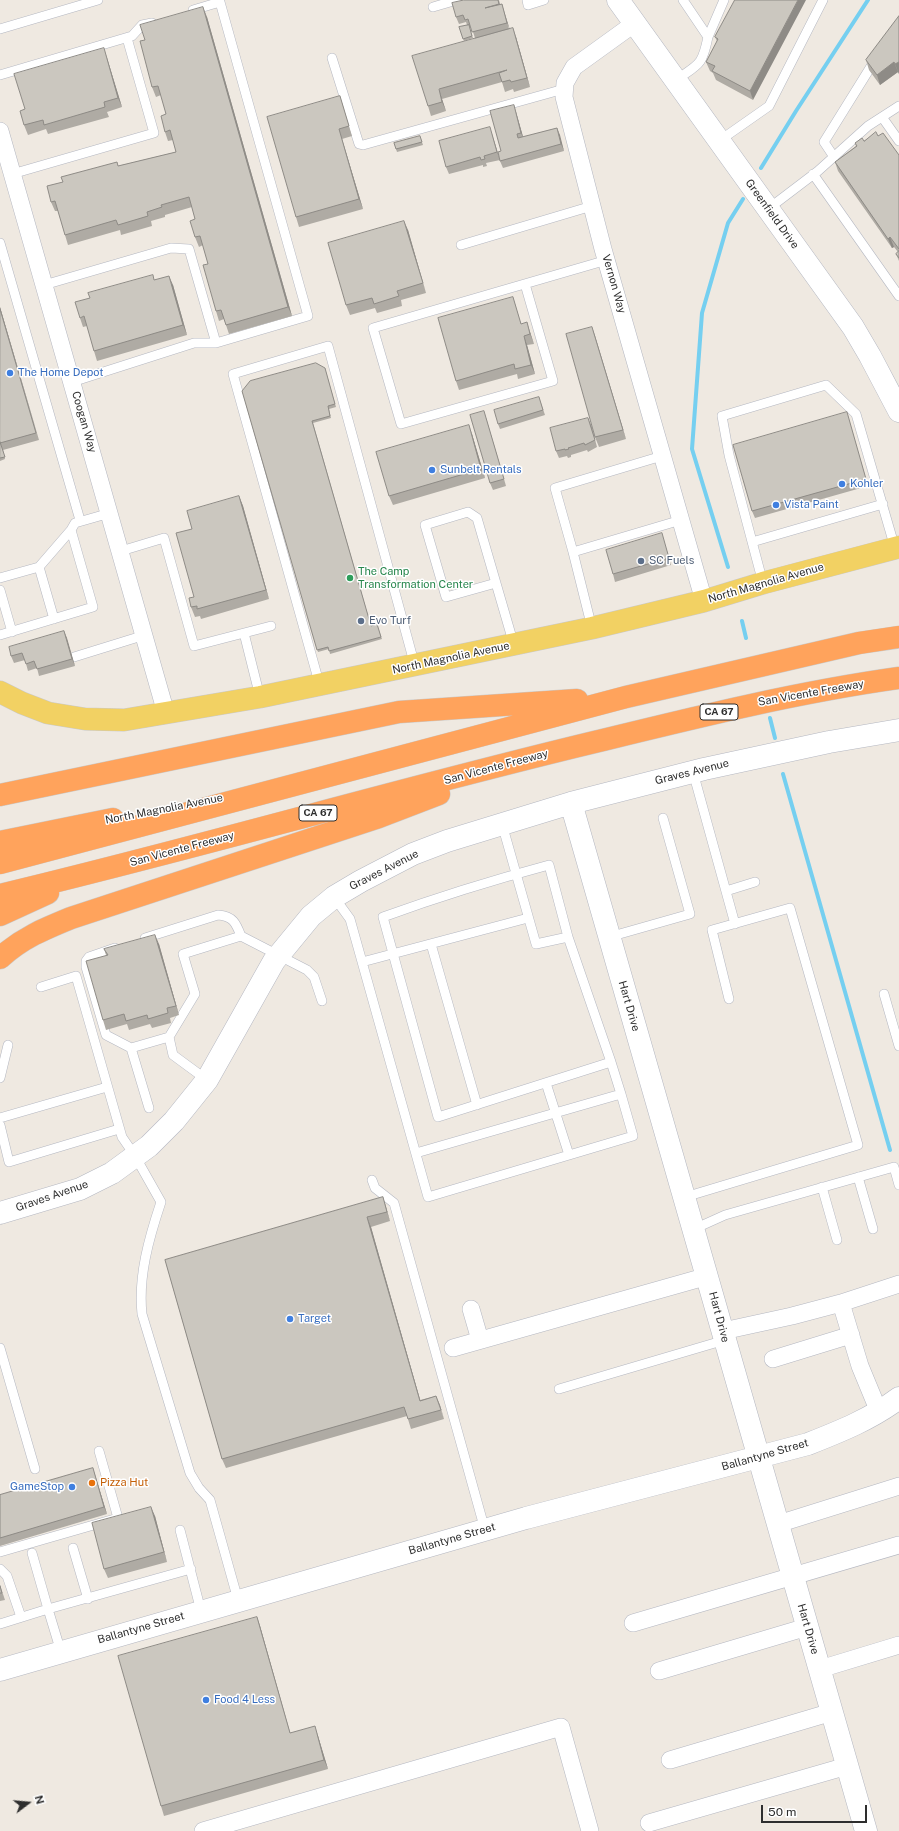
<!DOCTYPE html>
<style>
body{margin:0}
#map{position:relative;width:899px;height:1831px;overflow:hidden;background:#efe9e1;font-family:"Public Sans",sans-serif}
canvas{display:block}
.north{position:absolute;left:8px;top:1783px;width:40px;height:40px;-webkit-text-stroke:3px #fff;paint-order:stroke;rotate:74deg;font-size:11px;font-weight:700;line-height:16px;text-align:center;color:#2e2e2e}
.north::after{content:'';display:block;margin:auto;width:14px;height:18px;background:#2e2e2e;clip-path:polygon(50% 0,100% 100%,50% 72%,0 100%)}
.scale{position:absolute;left:761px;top:1805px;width:106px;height:18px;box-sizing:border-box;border:2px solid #2e2e2e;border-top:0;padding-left:5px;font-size:12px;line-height:14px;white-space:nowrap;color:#2e2e2e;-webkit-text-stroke:3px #fff;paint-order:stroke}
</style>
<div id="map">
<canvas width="899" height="1831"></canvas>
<div class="north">N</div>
<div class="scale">50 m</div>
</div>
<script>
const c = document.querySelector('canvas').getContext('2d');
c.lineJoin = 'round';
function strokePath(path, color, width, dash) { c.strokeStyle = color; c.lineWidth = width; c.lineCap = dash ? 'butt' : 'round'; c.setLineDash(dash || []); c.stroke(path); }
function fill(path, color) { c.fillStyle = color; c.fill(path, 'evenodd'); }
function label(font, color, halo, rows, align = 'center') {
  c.font = font + ' "Public Sans",sans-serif'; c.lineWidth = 3; c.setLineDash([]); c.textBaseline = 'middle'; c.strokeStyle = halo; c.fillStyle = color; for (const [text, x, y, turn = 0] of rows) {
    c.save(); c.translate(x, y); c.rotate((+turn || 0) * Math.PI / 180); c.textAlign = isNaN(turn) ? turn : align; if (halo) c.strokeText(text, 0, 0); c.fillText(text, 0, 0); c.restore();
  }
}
strokePath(new Path2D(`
 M761 168 796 111 868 0
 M728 567 692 449 702 313 728 223 743 199
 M742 621 746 638
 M770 718 775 738
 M783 774 890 1150`), '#75cff0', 4);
const lane = new Path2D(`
 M527 0 528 5 544 0
 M433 7 457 0
 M0 29 98 0
 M708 37 724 0
 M332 58 359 144 363 145 564 89
 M0 75 132 36 142 25 152 23
 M676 80C699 64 702 66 708 37L683 0
 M882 117 899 141
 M719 141 769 106 823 0
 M834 157 824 142 875 60
 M12 174 154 133 127 38
 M813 174 899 296
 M768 209 818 171 868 126 899 106
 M0 243 80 520
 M461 245 592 206
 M525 284 553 381 401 424 373 328 607 260
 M44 285 171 248 189 249 216 343 308 316 220 2 193 10
 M72 382 194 343H216
 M752 542 883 504
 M121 551 164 538 194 646 271 626
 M573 552 681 520
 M39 567 54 619
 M0 578 39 567 71 530 75 523 110 513
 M496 583 446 597 425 525 468 512 477 518 514 645
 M763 583 729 455 722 416 826 385 856 414 895 548
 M0 590 12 632
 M592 628 573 552 555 488 662 456
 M244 633 260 697
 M0 635 93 607 71 530
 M74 657 145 635
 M320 686 233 374 328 346 415 666
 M693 772 735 924
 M502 824 536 944 568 937 549 865C493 880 438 897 383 917L438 1117 611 1062 568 937
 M726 891 755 882
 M334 897 350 919 428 1197 633 1136 621 1094 416 1153
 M609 937 690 914 663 818
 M145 938 218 915C233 916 236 923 241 936L307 970 314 977 322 1001
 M431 944 477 1105
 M115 948 89 957 86 961V967L106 1035 131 1048 149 1108
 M362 962 528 918
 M41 987 76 976 122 1137 135 1156 161 1202C149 1238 138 1276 142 1314L190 1473 199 1488 210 1500 238 1600
 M884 994 899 1046
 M169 1037 173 1055 207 1080
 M131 1048 169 1037 195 994 183 954 241 936
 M611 1062 621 1094
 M0 1078 8 1045
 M546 1083 569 1155
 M0 1118 107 1087
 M0 1125 9 1162 119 1129
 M858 1177 873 1229
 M372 1180 375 1188 394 1203 485 1530
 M822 1187 837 1240
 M685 1197 858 1145 790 908 712 930 729 999
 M694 1229 725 1215 894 1167 899 1185
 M0 1348 35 1469
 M559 1389 725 1340
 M180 1530 201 1611
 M73 1548 88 1599
 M0 1552 118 1518 99 1451
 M32 1553 48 1609 191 1569
 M0 1569 7 1576 21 1617
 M0 1624 48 1609 61 1652`);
const street = new Path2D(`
 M635 23 574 67 565 83 564 97 603 249 704 601
 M0 131 166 713
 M841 1303 899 1284
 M471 1309 480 1340
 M723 1331 792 1316 841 1303 860 1366 879 1412
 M453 1348 708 1276
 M773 1359 851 1335
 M778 1524 899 1486
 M633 1623 899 1545
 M820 1669 899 1645
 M659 1671 807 1627
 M670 1760 832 1712
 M649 1823 847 1766
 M203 1831 561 1727 590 1831`);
const secondary = new Path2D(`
 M618 0 853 327 870 356 899 411
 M571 803 866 1831
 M0 1213 80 1189 112 1173 149 1146 174 1121 207 1080 274 961 311 916 334 897 361 881 413 854 447 841 571 803 704 769 829 742 899 730
 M0 1670 526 1518 808 1444C841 1431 871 1419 899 1398`);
const primary = new Path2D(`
 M0 692 22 703 48 713 85 719 124 720 260 697 592 628 704 601 763 583 899 547`);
const highway = new Path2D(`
 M0 795 399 712 577 700
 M0 842 113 819
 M0 863 626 697 859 643 899 637
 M0 895C202 847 401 788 603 740 701 716 799 692 899 678
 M0 915 48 893
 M0 958C22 938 44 929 71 918L379 817 439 794`);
strokePath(lane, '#b4b7c1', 10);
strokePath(street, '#b4b7c1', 18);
strokePath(secondary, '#b4b7c1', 23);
strokePath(primary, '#c9c9c9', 23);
strokePath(highway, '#c9c9c9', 23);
strokePath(lane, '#fff', 9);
strokePath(street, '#fff', 17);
strokePath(secondary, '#fff', 22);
strokePath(primary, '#f2d163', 22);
strokePath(highway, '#ffa35c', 22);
fill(new Path2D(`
 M499 0 500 4H502L509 29 516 37 530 87 514 92 513 89 505 92 502 82 442 99 446 111 431 116 428 106 475 38 471 26H469L473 38 464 41 459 27 467 25 466 22 459 24 456 17Z
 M735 0 753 100 716 80 713 73 710 71 706 62 717 41 715 37Z
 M899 16V74L898 72 880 85 869 70 866 60Z
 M207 17 292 316 229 334 224 319 219 321 216 311 208 264 203 245 199 247 195 237V219L192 207 165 215V217L151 221 152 226 121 235 120 230 68 245 65 235 58 211H55L51 202 118 166 176 152 173 140 168 141 165 132 166 114 161 95 156 97 152 87 145 40Z
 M107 58 122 107 107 112 109 117 48 134 46 129 28 135 24 125 25 109Z
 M340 96 352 136 342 139 363 209 299 227 296 217Z
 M516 112 523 137 557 128 564 151 503 168 500 161 501 151Z
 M492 134 500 160 486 163 487 166 483 167V165L449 174 446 167Z
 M420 136 423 145 397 152 394 143Z
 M878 136 899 155V261L896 254 898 252 894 247 892 248 838 171 835 162 856 146 855 143Z
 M408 230 426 293 401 300 402 306 377 313 375 308 350 315 346 305Z
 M155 280 173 285 187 335 97 361 94 351 87 326 83 327 80 318Z
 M513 297 521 324 530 332 534 344 527 345 535 374 518 379 517 374 459 390 456 381Z
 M0 307 39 440 3 450 5 459 0 461Z
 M592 327 595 336 626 439 599 447 595 437Z
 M325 368 336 407 329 409 331 418 313 423 371 626 377 624 382 639 330 654 329 649 318 652 242 391Z
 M539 397 545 415 500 429 498 424Z
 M486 419 506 486 493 490 490 483Z
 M849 420 868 486 755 518 752 511Z
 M591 425 597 447 588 452 587 450 571 455V457L568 458 567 456 559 458 556 451Z
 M472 434 485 478 393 505 389 496Z
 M239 496 243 506 269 599 201 619 200 616 195 617 191 607 194 597 192 529Z
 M664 541 671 565 615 582 613 574Z
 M64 631 75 666 39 676 37 668 28 671 25 660 14 663 11 656Z
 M159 944 179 1015 170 1018 171 1023 152 1028 150 1024 129 1030 127 1024 106 1030 103 1020 106 955 104 949Z
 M383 1197 390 1221 371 1227 420 1400 436 1396 444 1419 411 1429 407 1416 226 1468 222 1459 165 1260Z
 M93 1468 107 1514 0 1546V1495Z
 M155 1516 167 1562 108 1578 104 1569Z
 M0 1585 5 1600 0 1601Z
 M257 1617 260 1626 290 1733 318 1736 328 1769 164 1816 161 1806Z`), '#afaba4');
fill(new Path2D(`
 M798 0H806L753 100 750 91Z
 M502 4 504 11 510 30 507 23Z
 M203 7 207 17 292 316 288 307Z
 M513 28 516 37 530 87 527 78Z
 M104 48 107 58 122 107 118 98Z
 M894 62 898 72 880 85 877 75Z
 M899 62V74L895 64Z
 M439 89 442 99 446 111 442 102Z
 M514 105 524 140 521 133Z
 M490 127 492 134 500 160 497 152Z
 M557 128 560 135 564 151 561 144Z
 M339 129 363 209 359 199Z
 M404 221 408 230 426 293 423 283Z
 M890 237 894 247 892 248 888 239Z
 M169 276 173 285 187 335 183 325Z
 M0 307 39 440 0 309Z
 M527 322 530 332 534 344 530 334Z
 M592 327 595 336 626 439 623 430Z
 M524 336 527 345 535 374 531 365Z
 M484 411 486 419 506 486 504 479Z
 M588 418 591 425 597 447 595 440Z
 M469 425 472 434 485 478 481 469Z
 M239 496 243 506 269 599 266 590Z
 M64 631 67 638 75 666 72 659Z
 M155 935 159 944 179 1015 176 1006Z
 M383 1197 386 1207 390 1221 387 1212Z
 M367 1217 371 1227 423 1410 420 1401Z
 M436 1396 440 1405 444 1419 441 1410Z
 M93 1468 95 1475 107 1514 104 1507Z
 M151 1507 155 1516 167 1562 164 1552Z
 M257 1617 260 1626 293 1743 290 1733Z
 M315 1726 318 1736 328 1769 324 1760Z`), '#8e8b86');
const building = new Path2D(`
 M464 0H498L499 4 485 8 502 4 507 23 472 32 468 19 465 20 463 15 456 17 452 3Z
 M735 0H798L750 91 712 71 715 66 706 62 718 39 715 37Z
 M203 7 288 307 226 325 221 310 216 311 203 265 208 264 200 236 195 237 190 221 195 219 189 197 161 205 162 207 147 212 148 216 118 225 116 220 65 235 55 201 51 202 47 186 63 182 61 177 117 162 118 166 176 152 170 130 165 132 161 116 166 114 158 86 152 87 140 41 145 40 140 25Z
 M899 16V62L895 64 894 62 877 75 866 60Z
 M469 25 472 36 463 39 459 27Z
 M513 28 527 78 511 82 510 80 502 82 499 73 507 70 439 89 442 102 428 106 412 56Z
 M104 48 118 98 104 102 105 107 44 125 43 120 24 125 20 111 25 109 14 74Z
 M340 96 349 126 339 129 359 199 296 217 267 117Z
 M514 105 521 133 517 134 518 138 557 128 561 144 500 161 498 152 501 151 490 111Z
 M490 127 497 152 484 156 485 159 481 160 480 157 446 167 439 141Z
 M876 132 878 136 883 133 899 155V249L890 237 888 239 835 162 857 146 855 143 862 138 864 141Z
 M420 136 422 142 396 149 394 143Z
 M404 221 423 283 397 291 399 296 374 304 372 298 346 305 328 243Z
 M899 251V258L896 254Z
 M153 275 154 280 169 276 183 325 94 351 84 316 80 318 75 302 90 298 88 293Z
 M513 297 521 324 527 322 530 334 524 336 531 365 515 369 514 364 456 381 438 318Z
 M0 309 36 433 0 443Z
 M592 327 623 430 595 437 566 334Z
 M316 363 325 368 335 404 328 406 330 416 312 421 371 626 377 624 381 637 329 651 328 647 317 650 242 391 250 381Z
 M539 397 543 410 498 424 494 410Z
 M484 411 504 479 490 483 470 415Z
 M847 412 866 479 752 511 733 445Z
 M588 418 595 440 585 445 584 443 568 448 569 449 565 450V449L556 451 550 428Z
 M469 425 481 469 389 496 376 452Z
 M0 442 5 457 0 458Z
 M239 496 266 590 197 609V606L191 607 189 598 194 597 176 533 192 529 187 511Z
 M662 533 669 558 613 574 606 550Z
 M64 631 72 659 37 669 34 661 26 664 22 653 11 656 9 647Z
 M155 935 176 1006 167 1008 168 1013 148 1019 147 1015 126 1021 124 1014 103 1020 86 961 108 955 104 949Z
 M383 1197 387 1212 367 1217 420 1401 436 1396 441 1410 408 1419 404 1407 222 1459 165 1260Z
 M93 1468 104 1507 0 1538V1495Z
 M151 1507 164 1552 104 1569 92 1523Z
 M0 1586 2 1593H0Z
 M257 1617 290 1733 315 1726 324 1760 161 1806 118 1656Z`);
fill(building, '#cbc7bf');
strokePath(building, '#8e8b86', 1);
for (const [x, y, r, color] of [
 [10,373,4,"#3f7fe0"],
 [432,470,4,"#3f7fe0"],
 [842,484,4,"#3f7fe0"],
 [776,505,4,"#3f7fe0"],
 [641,561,4,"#5c6f8a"],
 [350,578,4,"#2e9e5b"],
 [361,621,4,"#5c6f8a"],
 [290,1319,4,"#3f7fe0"],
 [92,1483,4,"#e8710a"],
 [72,1487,4,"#3f7fe0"],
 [206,1700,4,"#3f7fe0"]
]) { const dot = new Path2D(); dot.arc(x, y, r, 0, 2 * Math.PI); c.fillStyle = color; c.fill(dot); strokePath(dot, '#fff', 1.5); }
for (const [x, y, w] of [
 [719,712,38],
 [318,813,38]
]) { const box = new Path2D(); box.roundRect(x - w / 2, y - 8, w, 16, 3); c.fillStyle = '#fff'; c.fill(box); strokePath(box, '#2e2e2e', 1); }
label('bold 10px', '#2e2e2e', null, [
 ["CA 67",719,712],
 ["CA 67",318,813]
]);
label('11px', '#2e2e2e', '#fff', [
 ["Greenfield Drive",772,214,54],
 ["Vernon Way",614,284,74],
 ["Coogan Way",84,422,74],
 ["North Magnolia Avenue",766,583,-16],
 ["North Magnolia Avenue",451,658,-12],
 ["San Vicente Freeway",811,693,-10],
 ["San Vicente Freeway",496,767,-15],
 ["Graves Avenue",692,772,-14],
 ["North Magnolia Avenue",164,809,-11],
 ["San Vicente Freeway",182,849,-15],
 ["Graves Avenue",384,870,-27],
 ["Hart Drive",629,1006,74],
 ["Graves Avenue",52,1196,-19],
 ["Hart Drive",719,1317,75],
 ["Ballantyne Street",765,1455,-16],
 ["Ballantyne Street",452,1539,-16],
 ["Ballantyne Street",141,1628,-16],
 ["Hart Drive",808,1629,74]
]);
label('11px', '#366cbe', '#fff', [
 ["The Home Depot",18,373],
 ["Sunbelt Rentals",440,470],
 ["Kohler",850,484],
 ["Vista Paint",784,505],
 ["Target",298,1319],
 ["GameStop",64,1487,"right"],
 ["Food 4 Less",214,1700]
], 'left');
label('11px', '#4e5e75', '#fff', [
 ["SC Fuels",649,561],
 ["Evo Turf",369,621]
], 'left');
label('11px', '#27864d', '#fff', [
 ["The Camp",358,572],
 ["Transformation Center",358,585]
], 'left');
label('11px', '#c56008', '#fff', [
 ["Pizza Hut",100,1483]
], 'left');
</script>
